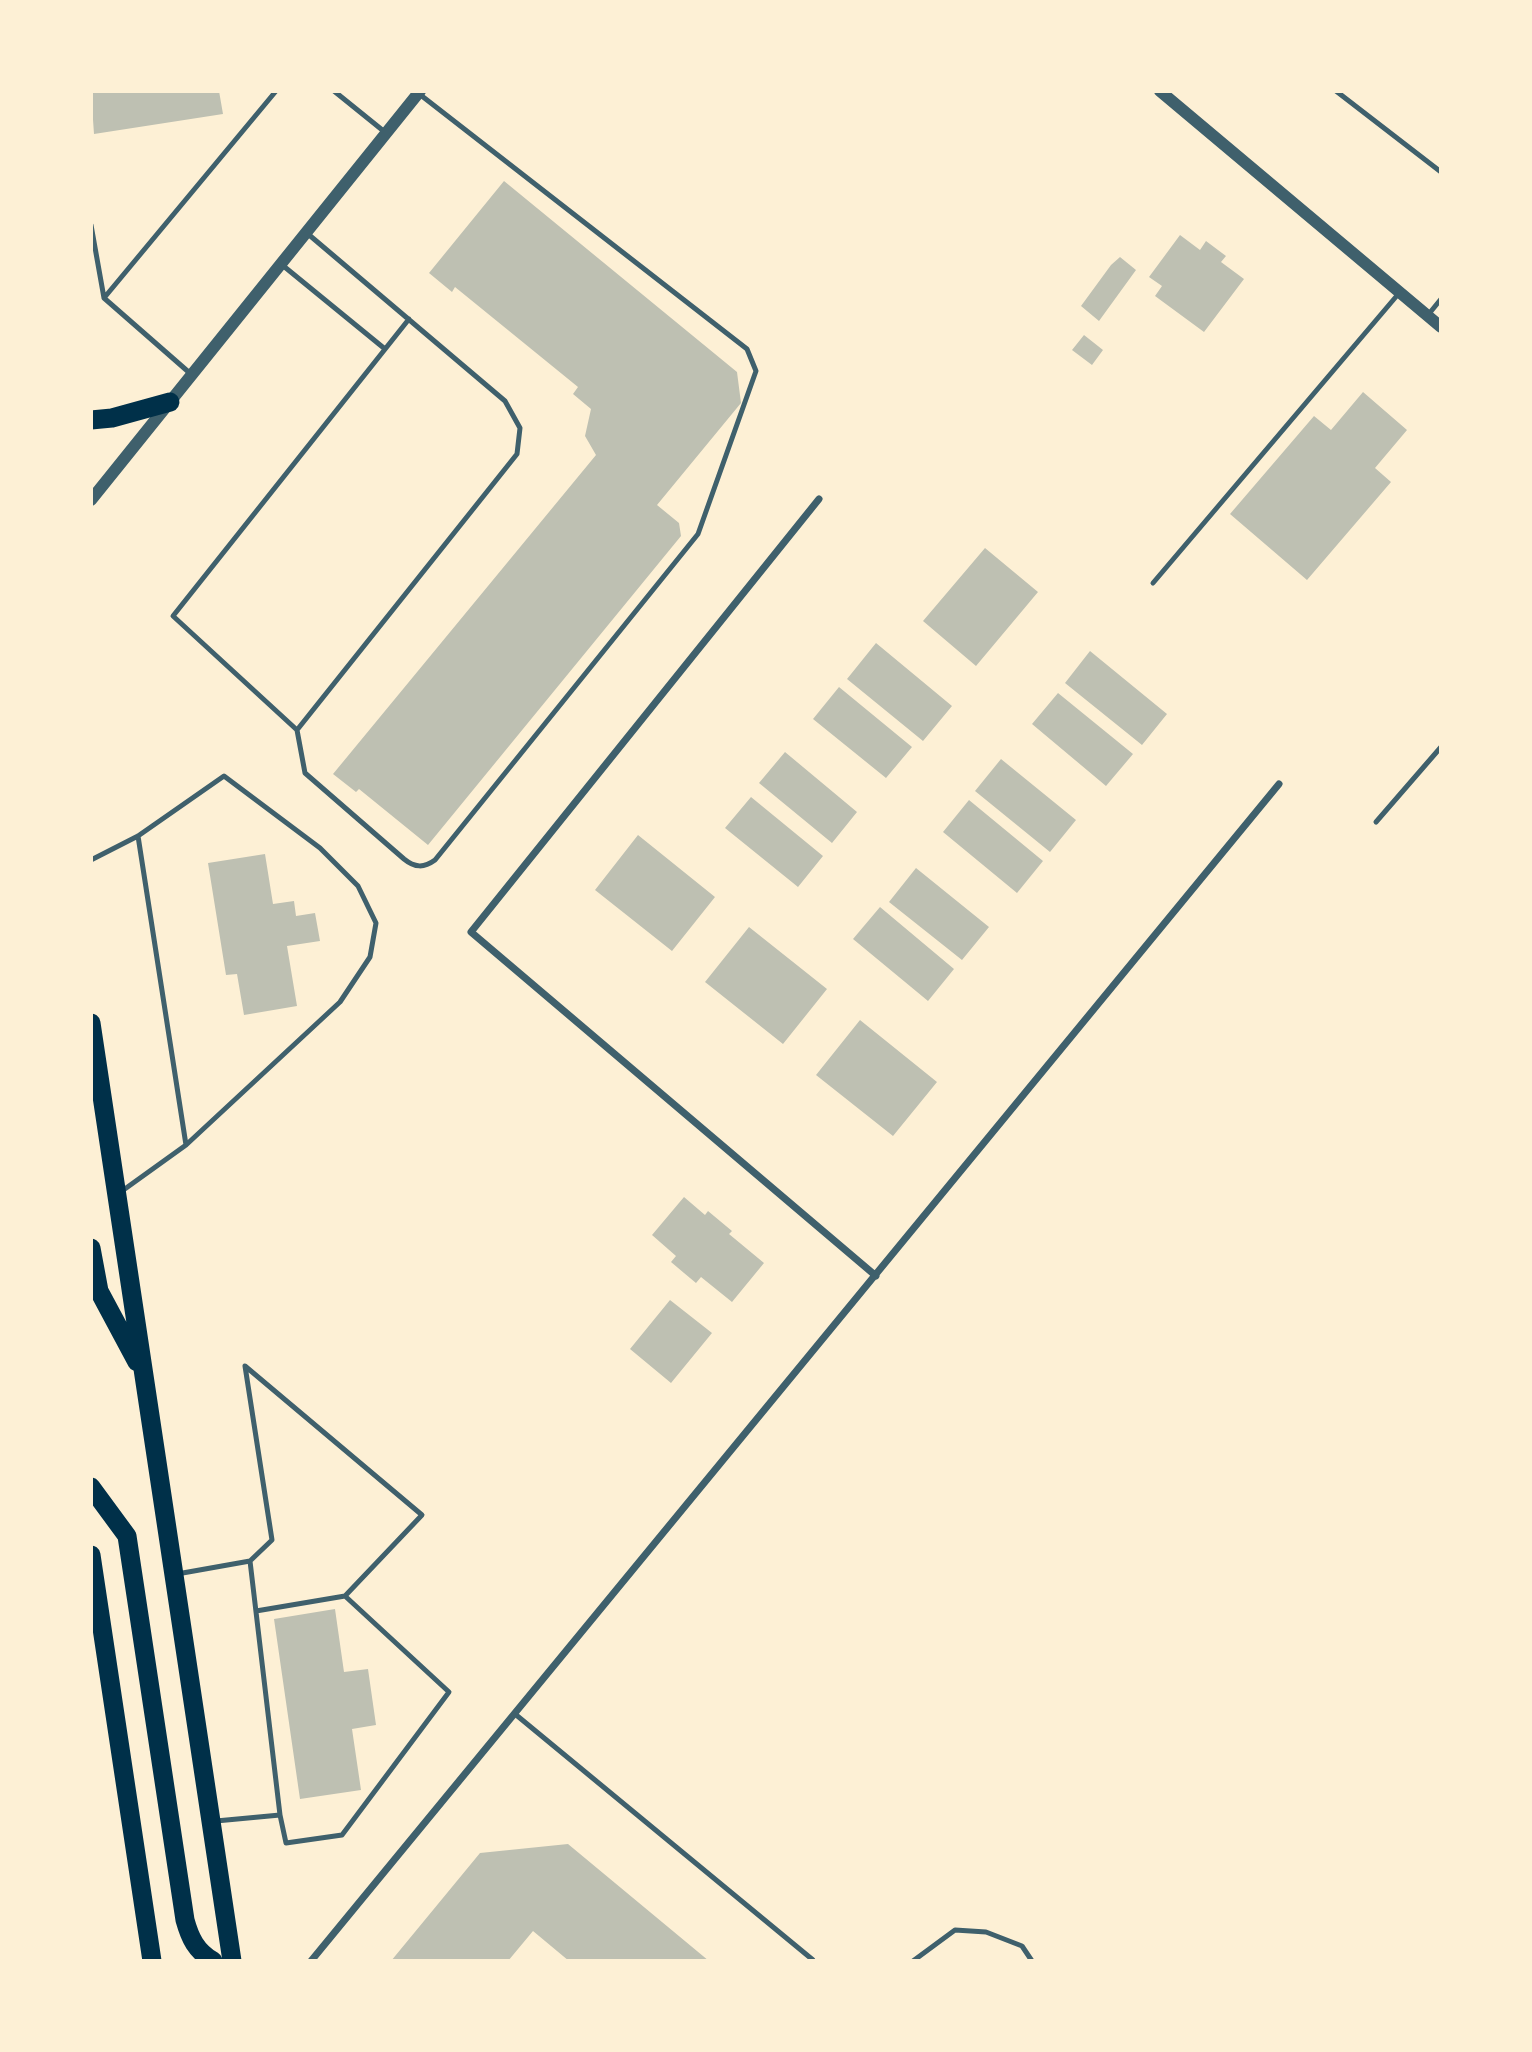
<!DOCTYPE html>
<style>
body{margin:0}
#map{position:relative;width:1532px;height:2052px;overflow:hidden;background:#fdf0d5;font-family:"Work Sans",sans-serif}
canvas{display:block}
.frame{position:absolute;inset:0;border:93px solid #fdf0d5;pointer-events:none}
</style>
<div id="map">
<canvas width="1532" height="2052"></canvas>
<div class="frame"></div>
</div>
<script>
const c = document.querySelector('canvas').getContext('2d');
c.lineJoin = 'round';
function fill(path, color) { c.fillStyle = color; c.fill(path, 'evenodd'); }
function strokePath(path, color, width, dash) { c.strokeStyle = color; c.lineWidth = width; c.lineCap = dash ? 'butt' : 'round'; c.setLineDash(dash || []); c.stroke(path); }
fill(new Path2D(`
 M91 91H219L223 114 94 134Z
 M504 181 737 372 741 403 657 505 679 523 681 536 428 845 359 789 356 792 333 774 596 455 585 436 591 409 573 394 578 387 455 287 452 292 429 273Z
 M1180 235 1200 250 1206 241 1226 256 1221 262 1244 279 1204 332 1155 296 1162 286 1149 277Z
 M1120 257 1136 270 1099 321 1081 306 1111 265Z
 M1084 335 1103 350 1092 365 1072 350Z
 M1363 392 1407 430 1375 468 1391 482 1307 580 1230 514 1314 416 1331 430Z
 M985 548 1038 592 976 666 923 621Z
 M876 643 952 706 923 741 847 679Z
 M1090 651 1167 714 1142 745 1065 683Z
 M839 687 912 747 886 778 813 719Z
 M1058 693 1133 754 1106 786 1032 724Z
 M785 752 857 812 832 843 759 783Z
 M1001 759 1076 820 1050 852 975 791Z
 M751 797 823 856 798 887 725 828Z
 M969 800 1043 861 1017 893 943 832Z
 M638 835 715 897 672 951 595 890Z
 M265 854 273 904 294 901 296 916 315 913 320 941 287 946 297 1006 244 1015 237 974 226 975 208 863Z
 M916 868 989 927 962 960 889 902Z
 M880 907 954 969 928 1001 853 939Z
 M749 927 827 989 783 1044 705 982Z
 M860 1020 937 1082 893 1136 816 1075Z
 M684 1197 705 1215 708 1211 732 1231 729 1234 764 1263 732 1302 701 1277 696 1283 684 1273 671 1262 676 1256 652 1235Z
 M670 1300 712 1333 671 1383 630 1349Z
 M335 1609 344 1672 368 1669 376 1725 352 1729 361 1790 300 1799 274 1619Z
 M568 1844 709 1961H569L533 1931 508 1961H391L480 1853Z`), '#bec0b2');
strokePath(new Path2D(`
 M334 91 386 133
 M1336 91 1441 172
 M91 225 104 298 192 375
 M281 264 385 349
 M104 298 276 91
 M1428 315 1441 299
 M409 319 173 616 297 730 305 773 404 859C415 868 424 868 435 860L698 534 756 371 747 349 418 93
 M1153 583 1400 292
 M297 730 517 454 520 428 505 401 308 234
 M1376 822 1441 747
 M138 836 186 1145
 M91 860 138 836 224 776 320 848 358 886 376 923 370 957 340 1002 186 1145 122 1191
 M250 1561 280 1815
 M177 1574 250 1561 272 1540 245 1366 422 1515 345 1596 449 1692 342 1835 286 1843 280 1815 216 1821
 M256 1611 345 1596
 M515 1714 813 1960
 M913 1961 955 1930 986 1932 1022 1946 1032 1961`), '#3f606c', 5);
strokePath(new Path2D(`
 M819 499 471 932 876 1276
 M311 1961 1279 784`), '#3f606c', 7);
strokePath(new Path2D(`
 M1160 91 1441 327
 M91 500 420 91`), '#3f606c', 12);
strokePath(new Path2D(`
 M91 420 112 418 170 402
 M91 1023 232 1961
 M91 1248 99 1291 137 1362
 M91 1487 127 1536 185 1920C190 1938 196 1951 213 1961
 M91 1555 152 1961`), '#003049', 19);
</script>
